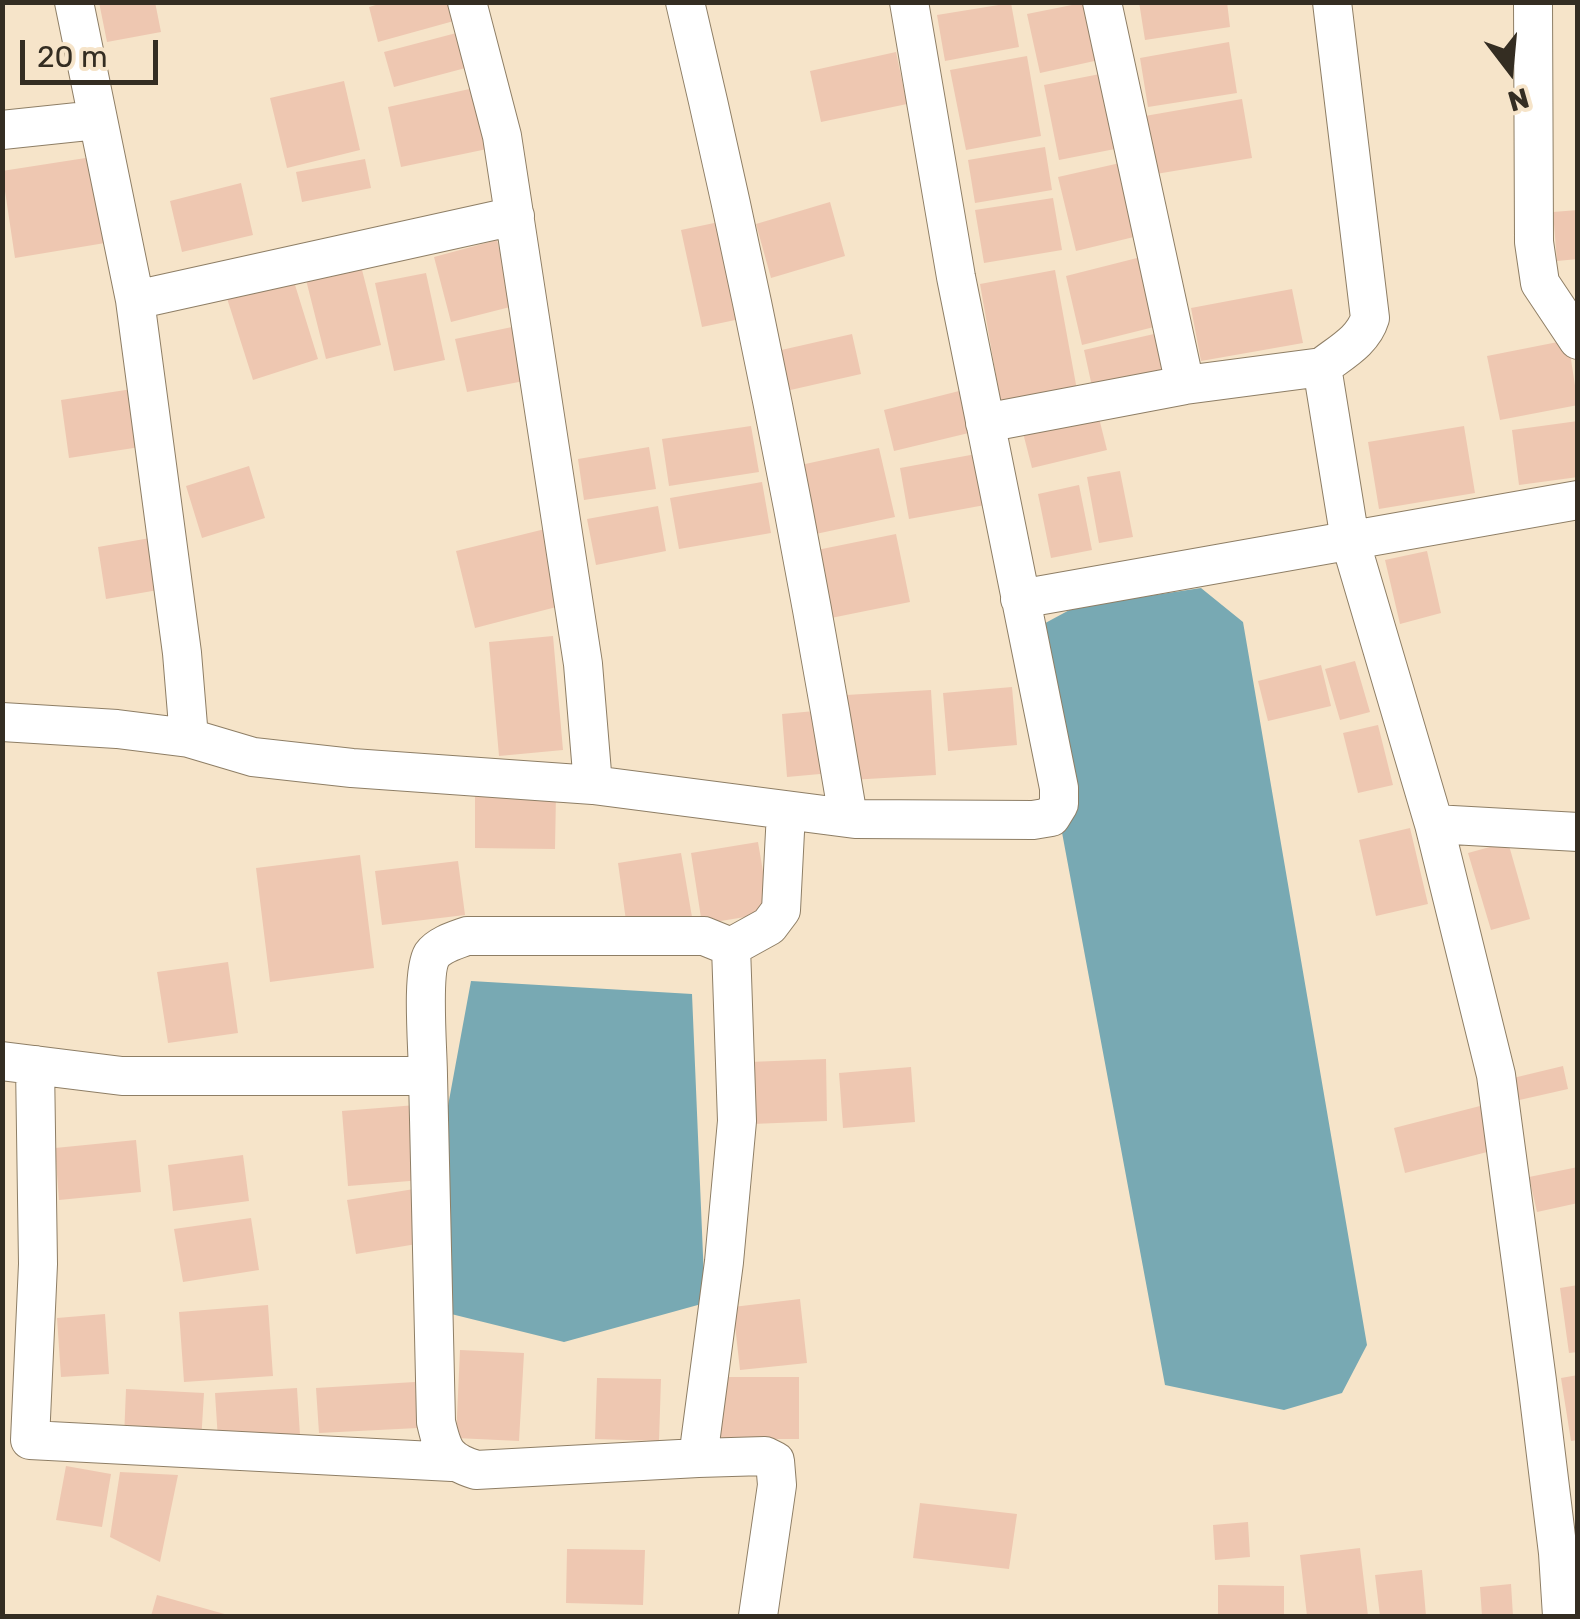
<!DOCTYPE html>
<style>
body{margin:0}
#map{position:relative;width:1580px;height:1619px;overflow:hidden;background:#f6e4c9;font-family:Rubik,sans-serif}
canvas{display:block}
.frame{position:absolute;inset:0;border:5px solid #342d22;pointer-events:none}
.north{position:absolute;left:1460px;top:20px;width:100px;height:100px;-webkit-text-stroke:8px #f6e4c9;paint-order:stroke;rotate:164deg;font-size:28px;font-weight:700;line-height:40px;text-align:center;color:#342d22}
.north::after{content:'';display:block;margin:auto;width:35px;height:45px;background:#342d22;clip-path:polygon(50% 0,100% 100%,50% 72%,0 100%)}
.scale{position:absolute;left:20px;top:40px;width:138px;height:45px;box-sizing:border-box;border:5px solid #342d22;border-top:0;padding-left:12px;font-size:30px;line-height:35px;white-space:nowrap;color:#342d22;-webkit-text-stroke:8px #f6e4c9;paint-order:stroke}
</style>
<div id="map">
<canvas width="1580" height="1619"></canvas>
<div class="frame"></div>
<div class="north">N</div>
<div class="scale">20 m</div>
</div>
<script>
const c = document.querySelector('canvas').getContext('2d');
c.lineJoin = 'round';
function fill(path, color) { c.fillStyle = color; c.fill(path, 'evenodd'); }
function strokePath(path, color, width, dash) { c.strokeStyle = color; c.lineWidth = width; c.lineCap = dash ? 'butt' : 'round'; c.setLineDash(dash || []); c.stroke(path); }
fill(new Path2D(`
 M1201 588 1243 622 1367 1345 1342 1393 1284 1410 1165 1385 1025 634 1075 607Z
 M471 981 692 994 705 1303 564 1342 435 1310 422 1247Z`), '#78a9b3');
fill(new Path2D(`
 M99 2H155L161 32 107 42Z
 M386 2H456L461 19 378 42 369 7Z
 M1087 2 1099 60 1040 73 1027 14Z
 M1139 2H1227L1230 27 1145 40Z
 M1011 3 1019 47 945 61 937 15Z
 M464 31 473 66 394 87 384 52Z
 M1229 42 1237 93 1148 107 1140 58Z
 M896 52 907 104 821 122 810 71Z
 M1027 56 1041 136 966 150 950 70Z
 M1105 73 1120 148 1059 160 1044 85Z
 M344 81 360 150 287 168 270 98Z
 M474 88 487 149 401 167 388 107Z
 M1242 99 1252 158 1156 174 1145 116Z
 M1045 147 1052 190 975 203 968 160Z
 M92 157 105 243 15 258 2 171Z
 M365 159 371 188 302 202 296 172Z
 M1120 163 1138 236 1076 251 1058 177Z
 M241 183 253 235 182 252 170 201Z
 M1053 198 1062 250 984 263 975 210Z
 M830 202 845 256 771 278 756 224Z
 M1578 210V259L1557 261 1553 212Z
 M719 222 740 319 702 327 681 230Z
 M497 240 514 306 451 322 434 257Z
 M358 254 381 345 326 359 303 268Z
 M1141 257 1158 326 1082 345 1066 276Z
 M1055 270 1079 401 1003 416 980 284Z
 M291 272 318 359 253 380 225 292Z
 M426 273 445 360 394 371 375 283Z
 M1292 289 1303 343 1201 361 1191 308Z
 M512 327 524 381 467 392 455 339Z
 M852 334 861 374 786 391 777 351Z
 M1154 334 1163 374 1093 391 1084 350Z
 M1568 340 1578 405 1500 420 1487 356Z
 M132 389 140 447 69 458 61 400Z
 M967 389 977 431 894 451 884 410Z
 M1096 406 1107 450 1032 468 1021 425Z
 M1578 421V477L1519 485 1512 430Z
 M751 426 759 472 669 486 662 439Z
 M1464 426 1475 493 1379 509 1368 442Z
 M649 447 656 489 584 500 578 459Z
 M879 448 895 517 811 535 796 466Z
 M976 454 985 505 909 519 900 468Z
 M249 466 265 518 202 538 186 486Z
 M1120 471 1133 537 1099 543 1087 477Z
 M762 482 771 533 679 549 670 498Z
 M1079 485 1092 550 1051 558 1038 494Z
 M658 506 666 551 596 565 587 519Z
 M545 529 564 605 475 628 456 551Z
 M896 534 910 602 831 618 817 550Z
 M156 537 164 589 106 599 98 547Z
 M1427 551 1441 613 1400 624 1385 560Z
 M553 636 563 750 499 756 489 642Z
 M1355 661 1370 712 1340 720 1325 669Z
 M1321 665 1331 706 1268 721 1258 681Z
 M1012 687 1017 745 948 751 943 693Z
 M931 690 936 775 850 780 846 695Z
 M826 710 831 773 787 777 782 714Z
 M1378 725 1393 785 1358 793 1343 733Z
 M475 791 556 793 555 849 475 848Z
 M1410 828 1428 904 1376 916 1359 840Z
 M758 842 770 913 702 924 691 853Z
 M1508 842 1530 919 1491 930 1468 853Z
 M681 853 692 917 627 928 618 863Z
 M360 855 374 968 270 982 256 868Z
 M458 861 465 915 382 925 375 871Z
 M228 962 238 1033 168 1043 157 972Z
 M826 1059 827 1121 752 1124 749 1062Z
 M1563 1066 1568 1089 1515 1101 1509 1079Z
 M911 1067 915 1122 843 1128 839 1073Z
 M416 1105 422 1180 348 1186 342 1111Z
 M1484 1105 1495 1150 1405 1173 1394 1128Z
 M136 1140 141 1192 59 1200 55 1148Z
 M243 1155 249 1201 173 1211 168 1165Z
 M1578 1167V1203L1537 1212 1529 1177Z
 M420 1188 429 1242 356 1254 347 1200Z
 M251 1218 259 1270 183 1282 174 1229Z
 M1578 1285V1352L1569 1353 1560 1288Z
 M800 1299 807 1363 740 1370 733 1307Z
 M268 1305 273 1376 184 1382 179 1312Z
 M105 1314 109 1374 61 1377 57 1318Z
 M460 1350 524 1353 519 1441 456 1438Z
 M1578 1375V1440L1571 1441 1561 1378Z
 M720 1377H799V1439H719Z
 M597 1378 661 1379 659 1441 595 1439Z
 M415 1382 418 1428 319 1433 316 1388Z
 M297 1388 300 1435 218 1440 215 1393Z
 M126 1389 204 1393 201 1442 124 1438Z
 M66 1466 111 1474 102 1527 56 1520Z
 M120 1472 178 1475 160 1562 110 1537Z
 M920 1503 1017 1514 1009 1569 913 1558Z
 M1248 1522 1250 1557 1215 1560 1213 1525Z
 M1360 1548 1368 1616H1307L1300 1555Z
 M567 1549 645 1550 643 1605 566 1603Z
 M1422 1570 1426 1616H1380L1375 1575Z
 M1511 1584 1513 1616H1482L1480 1587Z
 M1218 1585 1284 1586V1616H1218Z
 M157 1595 228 1615V1616H151Z`), '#eec7b1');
const street = new Path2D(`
 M74 2 135 300 182 653 189 738 253 757 352 768 593 785 855 819 1033 820 1051 817 1059 804V788L956 277 909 2
 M467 2 502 136 583 664 593 785
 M685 2C749 272 803 544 848 817
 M1102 2 1185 385
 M1533 2 1534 242 1540 283 1578 340
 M2 130 97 120
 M135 300 515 216
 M1322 367C1341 352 1363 341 1370 318L1332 2
 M985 423 1185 385 1322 367 1350 540 1434 824 1496 1075 1537 1381 1558 1553 1562 1616
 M1020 599 1578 500
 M2 722 117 729 189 738
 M1434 824 1578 832
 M731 947 769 926 781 910 786 812
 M2 1061 122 1076H428C428 1051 421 973 432 955 439 945 456 940 467 936H704L731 947 737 1121 724 1262 698 1458
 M35 1065 38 1264 30 1440 452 1462
 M428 1076 436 1422C443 1452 446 1460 476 1470L698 1458 765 1456 775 1461 777 1485 758 1616`);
strokePath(street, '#8e7e65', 40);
strokePath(street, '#fff', 38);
</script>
